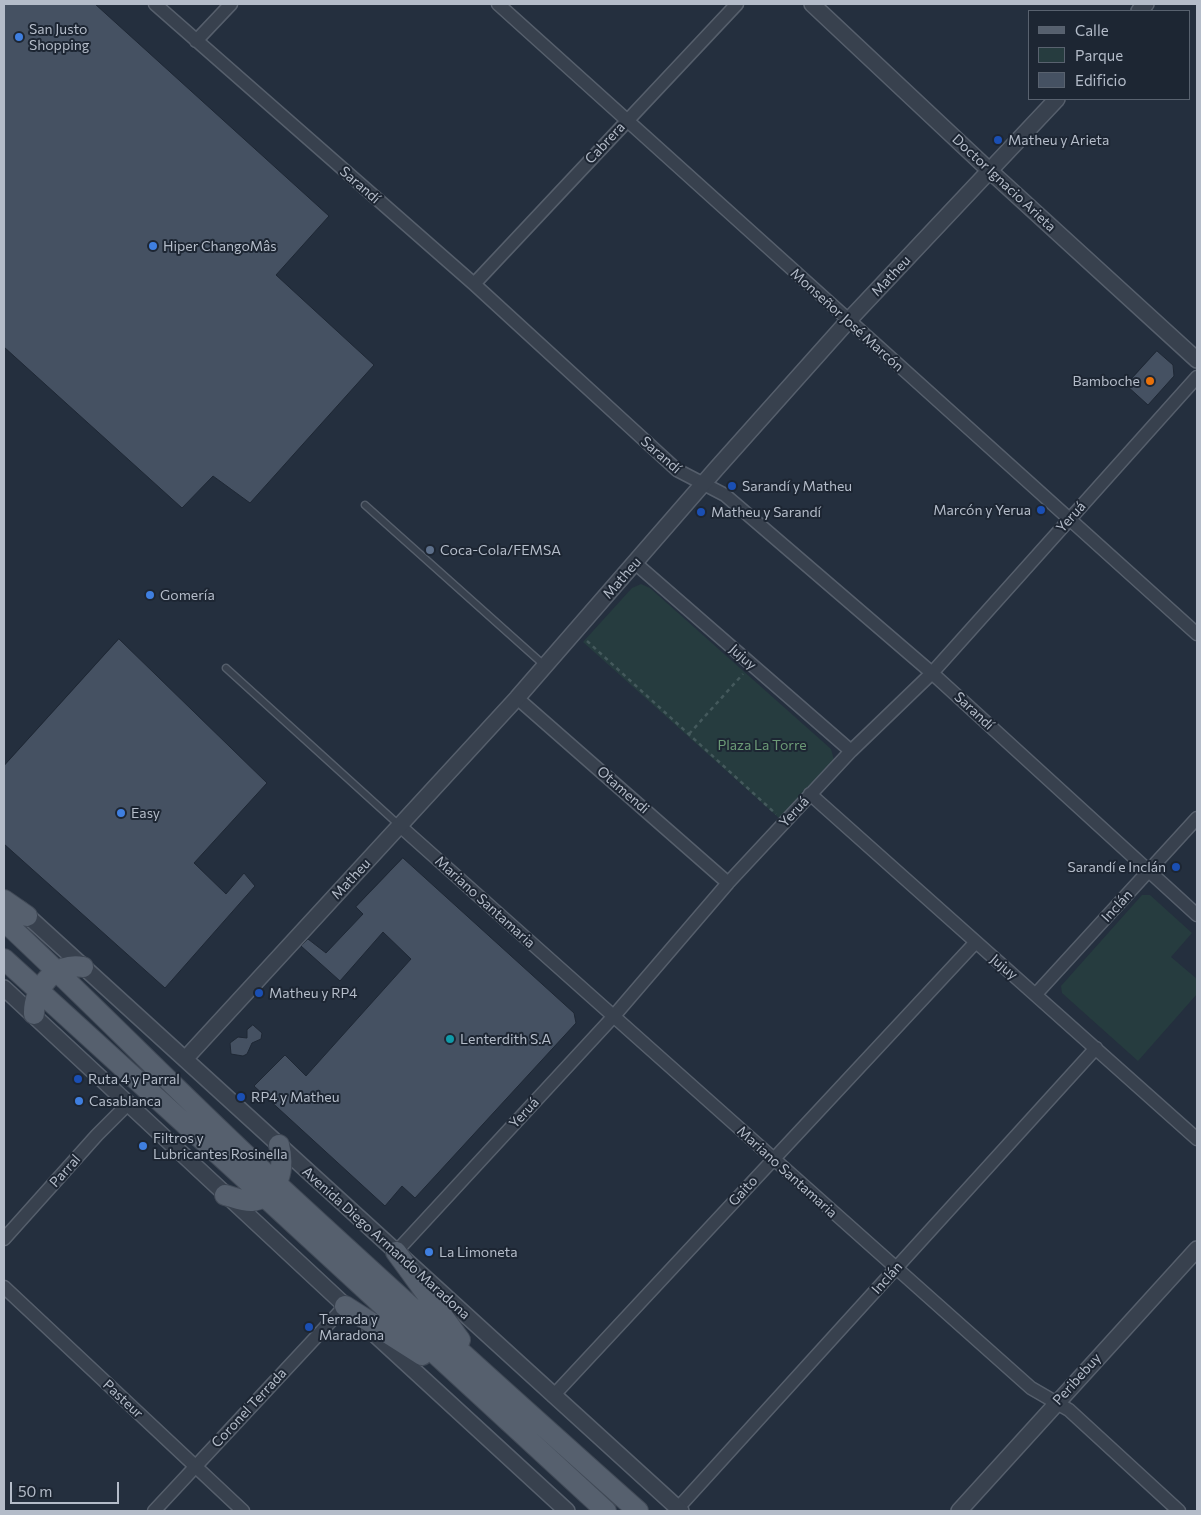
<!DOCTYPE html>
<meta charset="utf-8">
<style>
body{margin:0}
#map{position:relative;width:1201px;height:1515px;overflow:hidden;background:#242f3e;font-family:Commissioner,sans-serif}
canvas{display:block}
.frame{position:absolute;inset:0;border:5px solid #b4bcc9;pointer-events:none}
.legend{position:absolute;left:1028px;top:10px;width:162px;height:90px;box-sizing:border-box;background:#1d2633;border:1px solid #59626f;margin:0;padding:6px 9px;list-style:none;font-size:15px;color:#b4bcc9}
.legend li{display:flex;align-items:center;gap:10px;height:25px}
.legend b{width:25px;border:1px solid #59626f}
.scale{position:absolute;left:10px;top:1482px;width:109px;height:22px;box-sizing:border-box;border:2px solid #b4bcc9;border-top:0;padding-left:6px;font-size:15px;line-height:18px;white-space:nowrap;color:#b4bcc9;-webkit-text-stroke:4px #1d2633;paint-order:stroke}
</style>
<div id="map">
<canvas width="1201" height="1515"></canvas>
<div class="frame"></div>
<ul class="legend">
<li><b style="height:6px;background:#56606e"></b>Calle</li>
<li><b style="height:14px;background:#263c3f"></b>Parque</li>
<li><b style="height:14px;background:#455162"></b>Edificio</li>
</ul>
<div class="scale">50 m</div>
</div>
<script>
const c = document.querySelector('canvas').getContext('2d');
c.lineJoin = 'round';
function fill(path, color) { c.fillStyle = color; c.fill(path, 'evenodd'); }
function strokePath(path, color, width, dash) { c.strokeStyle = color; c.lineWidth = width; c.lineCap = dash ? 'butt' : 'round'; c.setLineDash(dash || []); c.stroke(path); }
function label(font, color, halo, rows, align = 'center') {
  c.font = font + ' Commissioner,sans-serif'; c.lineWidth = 4; c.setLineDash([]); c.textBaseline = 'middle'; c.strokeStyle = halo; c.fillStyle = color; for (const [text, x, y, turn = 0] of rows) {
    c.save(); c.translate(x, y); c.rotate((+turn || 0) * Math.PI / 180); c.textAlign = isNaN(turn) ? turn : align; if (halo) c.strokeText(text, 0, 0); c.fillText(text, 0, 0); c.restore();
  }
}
fill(new Path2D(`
 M641 584 650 588 831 749 834 760 780 819 583 642 632 588Z
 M1142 895H1150L1192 933 1171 957 1197 979V994L1138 1061 1062 993 1061 986Z`), '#263c3f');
const building = new Path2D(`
 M4 4H95L329 216 276 275 374 365 250 503 213 476 182 508 4 347Z
 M1157 351 1173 365 1174 376 1148 405 1126 385Z
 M119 639 267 783 194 863 226 894 244 873 255 886 165 988 4 844V766Z
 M403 858 574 1013 576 1023 415 1198 402 1186 385 1206 254 1086 285 1055 306 1076 411 959 383 932 340 981 301 946 308 939 326 953 363 914 356 907Z
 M253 1025 262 1033 261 1039 252 1043 247 1054 243 1056 231 1054 230 1043 238 1037 247 1038V1030Z`);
fill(building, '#455162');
strokePath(building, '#1f2835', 1);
const service = new Path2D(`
 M365 505 544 665
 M226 668 399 825`);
const minor = new Path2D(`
 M155 4 474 284 677 470 725 495 932 673 1197 915
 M498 4 1197 634
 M196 41 231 4
 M474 284 737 4
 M635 563 851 751
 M517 698 728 883
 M810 794 1197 1139
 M400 826 1031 1388 1069 1410 1179 1511
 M1036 994 1197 818
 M4 1239 97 1135 128 1104
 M396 1252 613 1017 728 883 851 751 932 673 1197 377
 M4 1287 243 1511
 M553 1396 975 943
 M678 1508 1096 1048
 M154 1511 345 1306`);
const tertiary = new Path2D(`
 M812 4 990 171 1197 360
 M1139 11 1146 4
 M20 909 681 1511
 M4 988 352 1312
 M186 1058 517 698 716 469 848 321 1057 99
 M370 1330 567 1511
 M959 1511 1197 1249`);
const primary = new Path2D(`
 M4 900 27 916
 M4 921C96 1007 184 1098 277 1184 396 1294 517 1403 638 1511
 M4 959 264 1196 606 1511
 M34 1014C33 989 55 961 83 967
 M225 1195C233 1197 245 1202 252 1201 280 1196 285 1167 279 1145
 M396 1252 460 1340
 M345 1306 422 1355`);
strokePath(service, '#565f6c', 9);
strokePath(minor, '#565f6c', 15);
strokePath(tertiary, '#565f6c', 18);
strokePath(primary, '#414a57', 22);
strokePath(new Path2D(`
 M587 641 776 814
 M689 734 743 674`), '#44595c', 2.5, [4, 4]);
strokePath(service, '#38414e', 6);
strokePath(minor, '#38414e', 12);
strokePath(tertiary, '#38414e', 15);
strokePath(primary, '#56606e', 20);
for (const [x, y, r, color] of [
 [19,37,5,"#3f7fe0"],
 [998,140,5,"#1a4fb4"],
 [153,246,5,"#3f7fe0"],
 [1150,381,5,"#e8710a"],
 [732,486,5,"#1a4fb4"],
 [1041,510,5,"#1a4fb4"],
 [701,512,5,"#1a4fb4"],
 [430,550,5,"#5c6f8a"],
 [150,595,5,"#3f7fe0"],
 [121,813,5,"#3f7fe0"],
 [1176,867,5,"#1a4fb4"],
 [259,993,5,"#1a4fb4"],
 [450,1039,5,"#0f9aa8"],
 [78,1079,5,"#1a4fb4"],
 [241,1097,5,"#1a4fb4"],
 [79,1101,5,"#3f7fe0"],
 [143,1146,5,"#3f7fe0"],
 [429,1252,5,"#3f7fe0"],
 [309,1327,5,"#1a4fb4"]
]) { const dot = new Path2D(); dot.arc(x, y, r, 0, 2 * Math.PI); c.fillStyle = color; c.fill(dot); strokePath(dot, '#1d2633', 2); }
label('14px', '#b4bcc9', '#1d2633', [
 ["San Justo",29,29],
 ["Shopping",29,45],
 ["Matheu y Arieta",1008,140],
 ["Hiper ChangoMâs",163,246],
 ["Bamboche",1140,381,"right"],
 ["Sarandí y Matheu",742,486],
 ["Marcón y Yerua",1031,510,"right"],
 ["Matheu y Sarandí",711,512],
 ["Coca-Cola/FEMSA",440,550],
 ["Gomería",160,595],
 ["Easy",131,813],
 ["Sarandí e Inclán",1166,867,"right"],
 ["Matheu y RP4",269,993],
 ["Lenterdith S.A",460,1039],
 ["Ruta 4 y Parral",88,1079],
 ["RP4 y Matheu",251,1097],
 ["Casablanca",89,1101],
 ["Filtros y",153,1138],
 ["Lubricantes Rosinella",153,1154],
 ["La Limoneta",439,1252],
 ["Terrada y",319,1319],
 ["Maradona",319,1335]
], 'left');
label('14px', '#b4bcc9', '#1d2633', [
 ["Cabrera",605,143,-47],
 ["Doctor Ignacio Arieta",1004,183,43],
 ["Sarandí",360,185,41],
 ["Matheu",891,276,-47],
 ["Monseñor José Marcón",847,320,42],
 ["Sarandí",661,455,41],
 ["Yeruá",1071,517,-48],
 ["Matheu",622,578,-49],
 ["Jujuy",743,657,41],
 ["Sarandí",974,711,43],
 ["Otamendi",623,790,41],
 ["Yeruá",794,812,-47],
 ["Matheu",351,879,-47],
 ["Mariano Santamaria",485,902,42],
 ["Inclán",1117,906,-47],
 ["Jujuy",1004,967,40],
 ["Yeruá",524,1113,-47],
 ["Parral",65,1171,-48],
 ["Mariano Santamaria",787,1172,42],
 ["Gaito",743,1191,-47],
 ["Avenida Diego Armando Maradona",386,1243,42],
 ["Inclán",887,1278,-48],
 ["Peribebuy",1077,1379,-48],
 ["Pasteur",123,1399,43],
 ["Coronel Terrada",249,1408,-47]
]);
label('14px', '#6b9a76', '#1d2633', [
 ["Plaza La Torre",762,745]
]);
</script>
